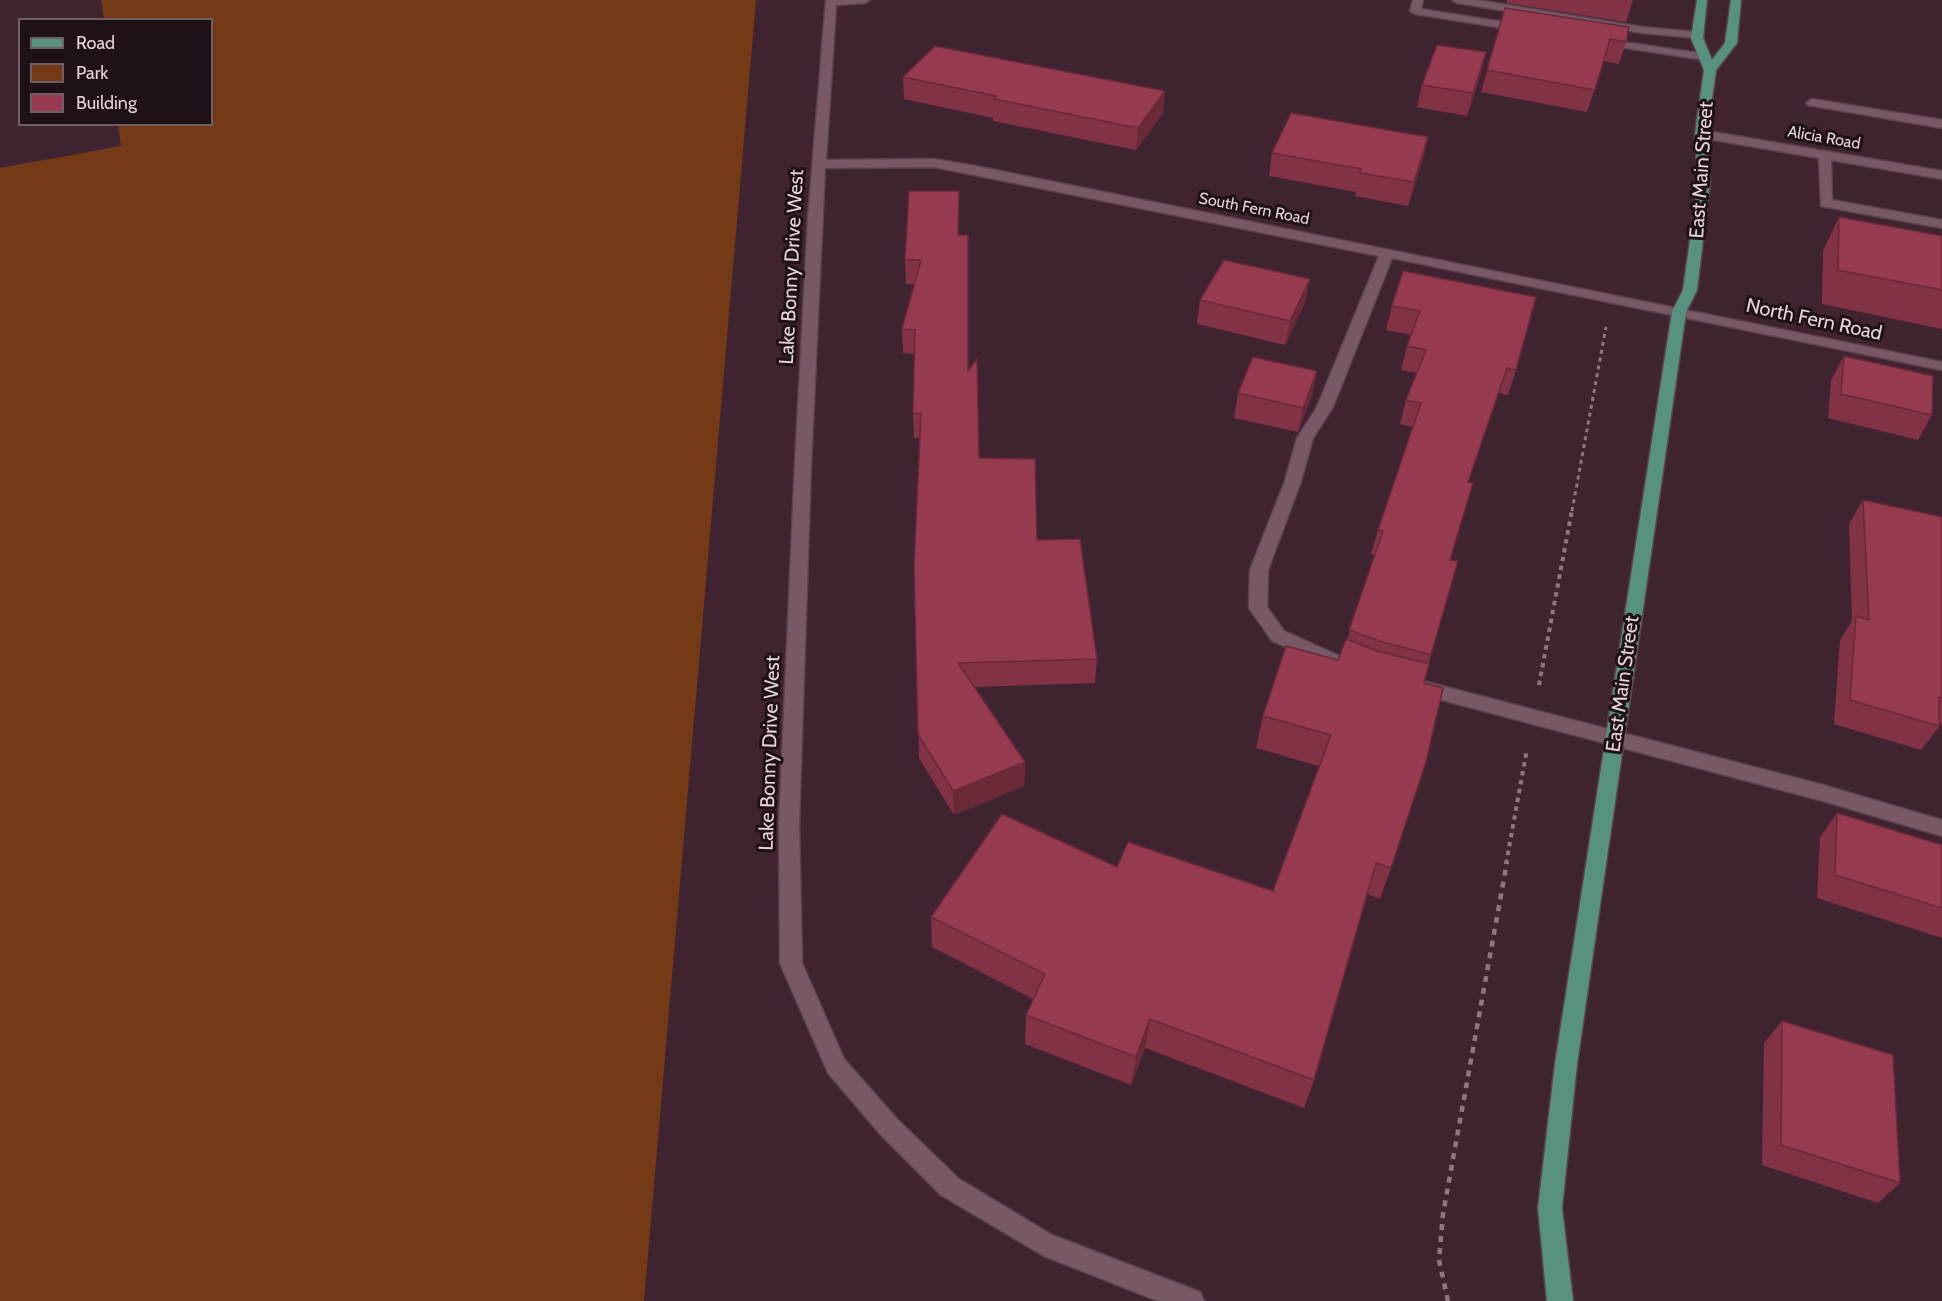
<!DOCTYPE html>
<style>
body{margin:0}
#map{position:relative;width:1942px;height:1301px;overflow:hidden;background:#402331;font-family:Cabin,sans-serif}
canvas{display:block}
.legend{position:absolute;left:18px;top:18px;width:195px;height:108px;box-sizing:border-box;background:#1e1117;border:2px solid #6e5e65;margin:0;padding:8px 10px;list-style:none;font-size:18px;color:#e5d1da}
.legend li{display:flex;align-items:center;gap:12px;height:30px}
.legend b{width:30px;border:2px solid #6e5e65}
</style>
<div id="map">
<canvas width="1942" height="1301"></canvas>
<ul class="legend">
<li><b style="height:8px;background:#569181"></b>Road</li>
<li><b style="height:16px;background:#743a16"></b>Park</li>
<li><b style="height:16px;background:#963a4f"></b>Building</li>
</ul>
</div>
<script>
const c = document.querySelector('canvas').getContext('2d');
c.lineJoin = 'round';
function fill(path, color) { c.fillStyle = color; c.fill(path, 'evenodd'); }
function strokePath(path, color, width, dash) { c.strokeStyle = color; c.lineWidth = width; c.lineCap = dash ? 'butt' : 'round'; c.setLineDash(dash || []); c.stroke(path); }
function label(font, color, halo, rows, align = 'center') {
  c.font = font + ' Cabin,sans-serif'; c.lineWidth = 6; c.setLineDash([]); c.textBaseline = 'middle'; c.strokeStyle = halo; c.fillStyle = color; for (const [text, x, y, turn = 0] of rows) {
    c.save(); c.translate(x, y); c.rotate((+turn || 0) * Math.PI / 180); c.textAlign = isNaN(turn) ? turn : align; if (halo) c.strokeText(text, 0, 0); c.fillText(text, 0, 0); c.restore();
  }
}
fill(new Path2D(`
 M101 0H756L644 1301H0V168L121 146 118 125 212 124V20L104 19Z`), '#743a16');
const minor = new Path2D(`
 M826 0H870L865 3 836 5 826 160 934 159 975 166 1942 362V370L1392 258 1333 407 1313 438 1301 481 1268 570 1267 607 1284 631 1344 658 1347 663 1344 668 1338 670 1272 641 1249 608 1250 570 1285 481 1297 438 1317 407 1379 256 934 167 825 168 811 464 799 824 802 963 844 1059 897 1119 959 1179 1052 1235 1200 1292 1204 1301H1158L1044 1256 941 1195 881 1135 828 1073 780 963 779 824 795 464 808 219Z
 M1413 0H1423L1421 9 1522 25 1527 28 1522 31 1415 14 1410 11Z
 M1452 0H1477L1642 27 1697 32 1702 35 1697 38 1642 33 1457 3Z
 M1603 39 1705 54 1711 57 1705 60 1599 44V40Z
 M1812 99 1942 120V128L1808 105 1806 103Z
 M1701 130 1942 171V179L1831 160 1832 200 1942 220V228L1821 206 1819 158 1697 137V131Z
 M1419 680 1823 785 1942 820V836L1823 801 1412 692 1410 687 1412 682Z`);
const major = new Path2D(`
 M1697 0H1707L1703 38 1712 60 1725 43 1731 0H1741L1737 43 1716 70 1707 134 1710 182 1697 290 1686 312 1577 1064 1562 1208 1573 1301H1547L1538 1208 1555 1064 1672 312 1683 290 1698 182 1695 134 1704 70 1691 38Z`);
strokePath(minor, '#5b424f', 3);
strokePath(major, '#5b424f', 3);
strokePath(new Path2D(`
 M1572 511 1606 327`), '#8f7782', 3, [4, 4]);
strokePath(new Path2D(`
 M1539 685 1572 510
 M1506 864 1527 749`), '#8f7782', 4, [4.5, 4.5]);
strokePath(new Path2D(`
 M1448 1301 1439 1260 1443 1214 1507 862`), '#8f7782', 4.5, [6, 6]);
fill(minor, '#785767');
fill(major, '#569181');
fill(new Path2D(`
 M1507 0H1633L1626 22 1507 3Z
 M1505 8 1626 42 1619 64 1604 61 1587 112 1481 92Z
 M1486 52 1481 74 1467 116 1417 107 1422 85Z
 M903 77 1163 113 1136 150 993 121V118L904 99Z
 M1428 137 1423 159 1408 206 1355 196 1356 192 1269 176 1272 153Z
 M1839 217 1942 236V329L1822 304 1823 251Z
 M959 235 968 371 979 458 1037 540 1097 659 1095 683 974 687 1025 762 1024 786 954 815 919 758 914 566 920 438H914L913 414 914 354 903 353 902 329 915 284H906L905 260Z
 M1403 271 1516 370 1508 395 1499 393 1468 482 1450 560 1431 655 1424 683 1391 868 1380 899 1367 894 1314 1080 1304 1108 1145 1048 1131 1085 1025 1044 1026 1015 1033 999 932 947 931 917 1117 867 1273 891 1319 766 1256 748 1263 716 1338 660 1347 640 1375 555 1371 554 1378 530 1413 427 1400 424 1406 400 1417 373 1401 370 1407 346 1411 335 1386 330 1392 306Z
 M1200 300 1305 303 1285 345 1197 324Z
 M1844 356 1932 415 1918 440 1828 418 1831 380Z
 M1317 371 1312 395 1298 432 1234 418 1238 393Z
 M1863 500 1942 517V723L1921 750 1834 724 1840 640 1852 621 1849 524Z
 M1837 813 1942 845V938L1817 898 1820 837Z
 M1782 1021 1900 1183 1878 1203 1762 1165 1764 1043Z`), '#813244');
fill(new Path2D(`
 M1486 52 1481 74 1467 116 1473 93Z
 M1165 91 1163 113 1136 150 1138 128Z
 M1428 137 1423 159 1408 206 1414 182Z
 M1310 279 1305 303 1285 345 1290 321Z
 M1317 371 1312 395 1298 432 1303 408Z
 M1025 762 1024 786 954 815 953 791Z
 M1150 1019 1145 1048 1131 1085 1136 1057Z`), '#692937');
const building = new Path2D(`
 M1505 8 1629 27 1626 42 1610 39 1595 90 1487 70Z
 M1437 45 1486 52 1473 93 1422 85Z
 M935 46 1165 91 1138 128 994 99 996 96 903 77Z
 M1291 113 1428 137 1414 182 1360 173 1361 169 1272 153Z
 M909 191H959L958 235H968V371L977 359 979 458 1035 459 1037 540 1080 539 1097 659 958 663 1025 762 953 791 918 734 914 566 921 413 913 414 915 330 902 329 921 260H905Z
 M1839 217 1942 236V290L1838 270Z
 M1224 260 1310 279 1290 321 1200 300Z
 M1403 271 1536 297 1516 370 1507 368 1468 482 1473 483 1450 560 1458 561 1431 655 1380 641 1349 630 1383 531 1378 530 1421 403 1406 400 1426 350 1407 346 1420 311 1392 306Z
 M1844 356 1933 376 1932 415 1841 394Z
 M1253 357 1317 371 1303 408 1238 393Z
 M1863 500 1942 517V698L1939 697V726L1850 700 1856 616 1869 620Z
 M1346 639 1377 651 1429 664 1424 683 1443 688 1426 762 1391 868 1376 863 1314 1080 1150 1019 1136 1057 1026 1015 1045 974 931 917 1002 814 1117 867 1128 842 1273 891 1331 735 1263 716 1286 646 1338 660Z
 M1837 813 1942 845V908L1835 875Z
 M1782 1021 1893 1055 1900 1183 1781 1145Z`);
fill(building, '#963a4f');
strokePath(building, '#692937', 1.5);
label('16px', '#e5d1da', '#1e1117', [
 ["Alicia Road",1824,138,10],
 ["South Fern Road",1254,209,11]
]);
label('20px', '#e5d1da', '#1e1117', [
 ["East Main Street",1702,170,-86],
 ["Lake Bonny Drive West",792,267,-87],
 ["North Fern Road",1814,320,12],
 ["East Main Street",1623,684,-82],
 ["Lake Bonny Drive West",770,753,-88]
]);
</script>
